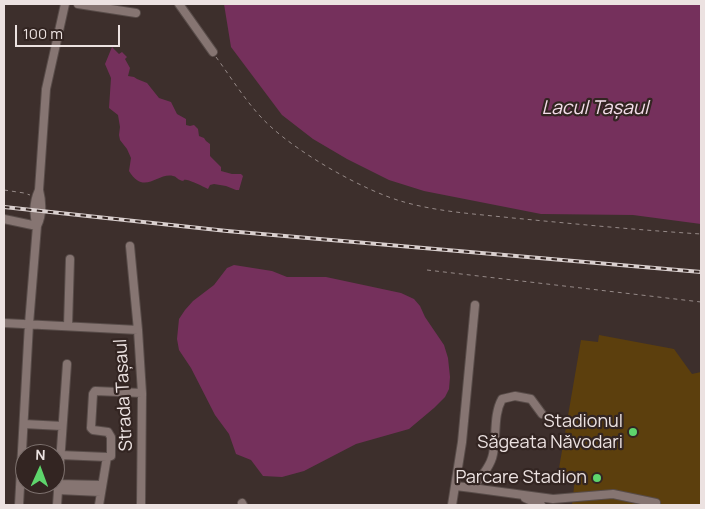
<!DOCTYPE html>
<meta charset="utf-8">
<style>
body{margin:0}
#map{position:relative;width:705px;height:509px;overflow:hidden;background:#3d2f2c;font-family:Manrope,sans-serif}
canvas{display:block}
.frame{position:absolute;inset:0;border:5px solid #ece2e1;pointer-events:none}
.north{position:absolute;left:15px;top:444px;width:50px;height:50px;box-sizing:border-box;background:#332522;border:1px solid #7d716e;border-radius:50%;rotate:2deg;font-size:14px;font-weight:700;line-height:20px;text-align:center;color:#ece2e1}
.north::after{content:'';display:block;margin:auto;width:18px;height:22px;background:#5ed56c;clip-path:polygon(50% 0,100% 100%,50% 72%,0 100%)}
.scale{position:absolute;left:15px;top:25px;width:105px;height:22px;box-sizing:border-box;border:2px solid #ece2e1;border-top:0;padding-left:6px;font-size:15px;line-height:18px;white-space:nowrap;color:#ece2e1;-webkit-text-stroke:4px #332522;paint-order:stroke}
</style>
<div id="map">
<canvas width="705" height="509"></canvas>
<div class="frame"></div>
<div class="north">N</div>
<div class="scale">100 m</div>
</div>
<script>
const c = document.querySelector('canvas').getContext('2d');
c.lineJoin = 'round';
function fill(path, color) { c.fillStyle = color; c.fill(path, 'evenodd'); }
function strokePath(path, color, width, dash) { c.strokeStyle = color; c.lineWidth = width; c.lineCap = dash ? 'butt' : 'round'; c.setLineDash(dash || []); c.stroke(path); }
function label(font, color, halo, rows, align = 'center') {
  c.font = font + ' Manrope,sans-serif'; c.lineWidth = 4.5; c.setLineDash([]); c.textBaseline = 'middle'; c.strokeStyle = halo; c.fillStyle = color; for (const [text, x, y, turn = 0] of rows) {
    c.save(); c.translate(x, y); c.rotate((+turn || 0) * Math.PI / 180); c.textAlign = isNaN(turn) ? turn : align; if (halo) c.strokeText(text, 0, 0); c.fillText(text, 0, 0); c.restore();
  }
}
fill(new Path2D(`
 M599 335 674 349 692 374 701 372V505H572L575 478 569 477V474H558L581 340 598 342Z`), '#5c3f0d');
fill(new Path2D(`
 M224 4H701V224L633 215 541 214 424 191 389 180 347 159 313 139 282 115 231 47Z
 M112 47 119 54 122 52 127 57 125 59 130 68 128 76 134 77 137 79 147 83 159 98 171 102 177 114 186 119V125L190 126 194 125 198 129 199 136 204 138 206 141 210 144V156L221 167V171L232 174H241L243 176 239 190H236L226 186 214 184 210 185 208 189C202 186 192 181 187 180 180 179 187 183 180 180 177 179 176 176 173 176 158 172 144 196 129 171L131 158 127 149 120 140 119 135 120 127 118 115 109 108 111 78 105 64Z
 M234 265 272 271 287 277H326L401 293 414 299 420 306 425 317 444 345 448 358 450 377 449 389 445 397 434 408 409 429 356 444 304 471 282 477 263 476 251 460 236 454 229 434 215 415 191 368 179 350 177 339 179 319 185 310 193 301 214 285 227 268Z`), '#75305c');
const minor = new Path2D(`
 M78 4 136 13
 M179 4 213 52
 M4 219 37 226
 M37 226C33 214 34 201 39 190L46 89 65 4
 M130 246 138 330
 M4 323 138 330 142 393 141 505
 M68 326 70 259
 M24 424 62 426
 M60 455 107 457
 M58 484 102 485
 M456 486 472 488C480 478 491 466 493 454 497 436 493 415 502 399L515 396 531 399 542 414
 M472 488 553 499 613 494 656 503
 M58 490 101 492
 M525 498 541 505
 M242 503 243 505
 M19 505 29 324 37 226C43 214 42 202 39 190
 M57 505 67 364
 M99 505 107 457 111 456V437L108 432 93 430 91 428 93 394 95 391 142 393
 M452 505 462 442 475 305`);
strokePath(minor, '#584c49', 10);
strokePath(new Path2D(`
 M216 57C233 80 249 107 270 126 300 154 364 191 404 202 439 212 476 214 513 218 575 224 638 230 701 234
 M4 190 24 193 30 195
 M427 270 701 302`), '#968a88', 1, [4, 4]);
strokePath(minor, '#867572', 8);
const rail = new Path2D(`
 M4 207 227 231 701 272`);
strokePath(rail, '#dad0cf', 4);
strokePath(rail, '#332522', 2, [5.5]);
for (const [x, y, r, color] of [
 [633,432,5,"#5ed56c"],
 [597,478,5,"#5ed56c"]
]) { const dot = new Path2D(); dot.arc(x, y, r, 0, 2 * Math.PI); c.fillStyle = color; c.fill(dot); strokePath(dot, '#332522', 2); }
label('18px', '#ece2e1', '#332522', [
 ["Strada Tașaul",124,395,-93]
]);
label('18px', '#ece2e1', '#332522', [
 ["Stadionul",623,422],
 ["Săgeata Năvodari",623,443],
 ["Parcare Stadion",587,478]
], 'right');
label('italic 19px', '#f3dde9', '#332522', [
 ["Lacul Tașaul",595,109]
]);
</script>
